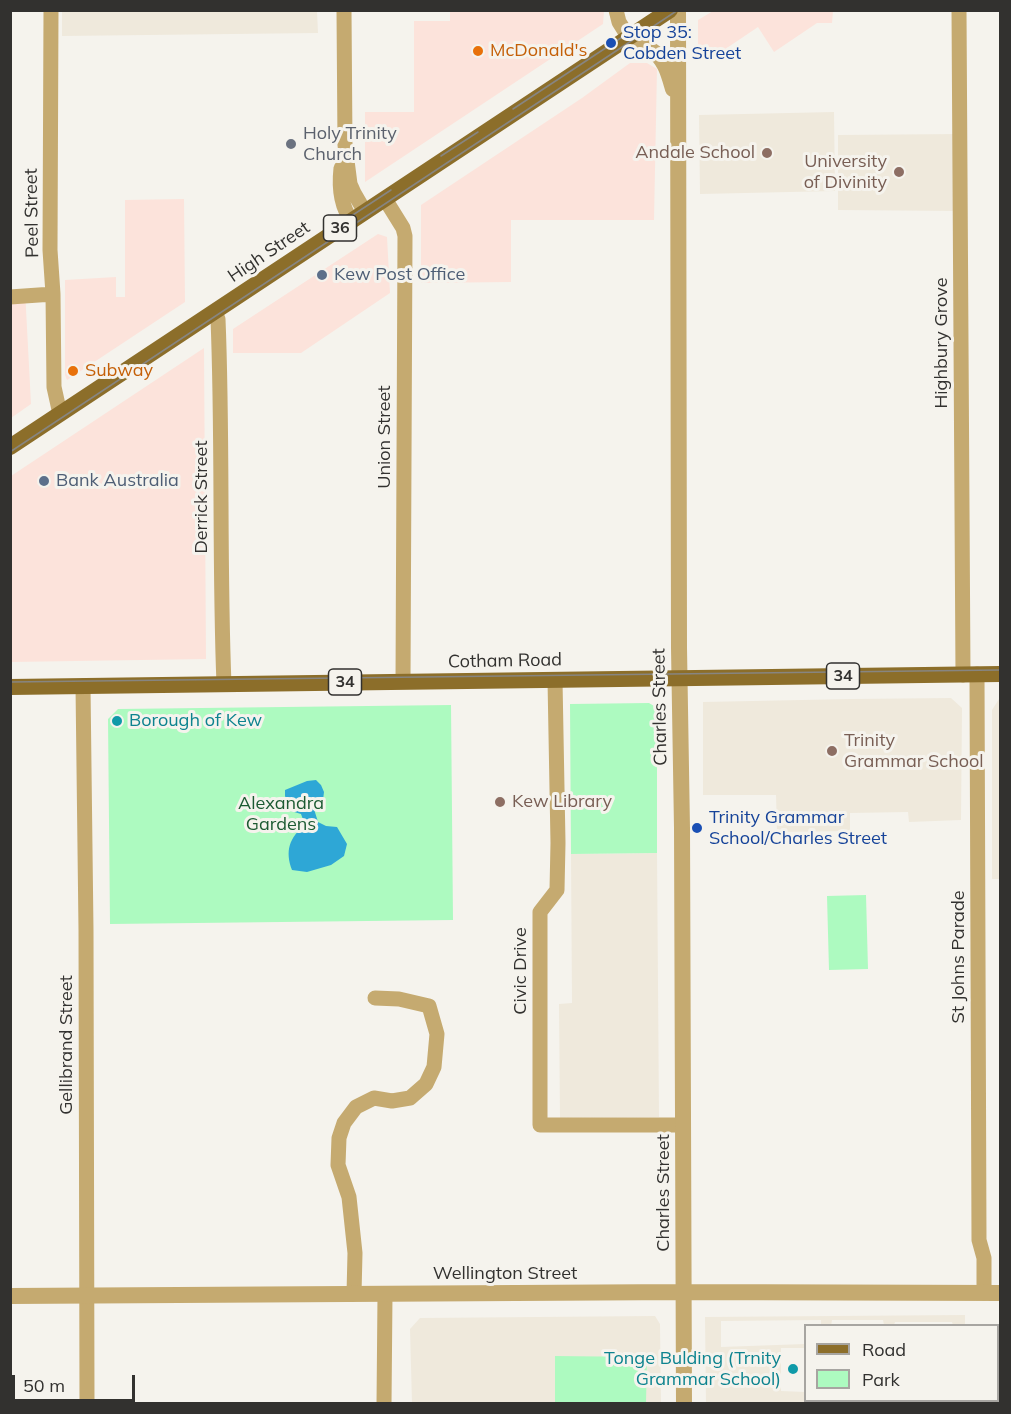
<!DOCTYPE html>
<style>
body{margin:0}
#map{position:relative;width:1011px;height:1414px;overflow:hidden;background:#f5f3ed;font-family:Mulish,sans-serif}
canvas{display:block}
.frame{position:absolute;inset:0;border:12px solid #32312f;pointer-events:none}
.legend{position:absolute;left:804px;top:1324px;width:195px;height:78px;box-sizing:border-box;background:#f5f3ed;border:2px solid #a7a5a1;margin:0;padding:8px 10px;list-style:none;font-size:18px;color:#32312f}
.legend li{display:flex;align-items:center;gap:12px;height:30px}
.legend b{width:30px;border:2px solid #a7a5a1}
.scale{position:absolute;left:12px;top:1375px;width:123px;height:27px;box-sizing:border-box;border:3px solid #32312f;border-top:0;padding-left:8px;font-size:18px;line-height:21px;white-space:nowrap;color:#32312f;-webkit-text-stroke:4px #f5f3ed;paint-order:stroke}
</style>
<div id="map">
<canvas width="1011" height="1414"></canvas>
<div class="frame"></div>
<ul class="legend">
<li><b style="height:8px;background:#8c6e2a"></b>Road</li>
<li><b style="height:16px;background:#adfac0"></b>Park</li>
</ul>
<div class="scale">50 m</div>
</div>
<script>
const c = document.querySelector('canvas').getContext('2d');
c.lineJoin = 'round';
function fill(path, color) { c.fillStyle = color; c.fill(path, 'evenodd'); }
function strokePath(path, color, width, dash) { c.strokeStyle = color; c.lineWidth = width; c.lineCap = dash ? 'butt' : 'round'; c.setLineDash(dash || []); c.stroke(path); }
function label(font, color, halo, rows, align = 'center') {
  c.font = font + ' Mulish,sans-serif'; c.lineWidth = 6; c.setLineDash([]); c.textBaseline = 'middle'; c.strokeStyle = halo; c.fillStyle = color; for (const [text, x, y, turn = 0] of rows) {
    c.save(); c.translate(x, y); c.rotate((+turn || 0) * Math.PI / 180); c.textAlign = isNaN(turn) ? turn : align; if (halo) c.strokeText(text, 0, 0); c.fillText(text, 0, 0); c.restore();
  }
}
fill(new Path2D(`
 M450 11H604L603 24 365 182V112H414V21H450Z
 M713 11H833L832 23H817L774 52 758 27 712 58 698 57V20Z
 M630 63H647L657 69 654 220H511V282L421 283V205L582 98Z
 M184 199 185 302 67 380 65 375V280L116 277V297H125V200Z
 M378 234 387 237 390 293 301 353H233V329Z
 M25 290 31 404 11 418V291Z
 M204 348 206 659 11 662V476Z`), '#fce3db');
fill(new Path2D(`
 M62 11H317L318 33 62 36Z
 M834 112 835 191 700 194 699 115Z
 M960 134V211L838 210V135Z
 M951 698 962 708 961 820 909 822 908 812 850 813V831L777 832 776 795H703V702L851 699Z
 M999 699H1000V879H992V710Z
 M657 853 659 1117 560 1118 559 1004 572 1003 571 854Z
 M965 1315V1325H953L952 1322H895L894 1325H884L883 1320H832L831 1326 821 1325V1320L721 1321V1347L805 1344V1348H781V1391L805 1392 806 1400 926 1401 922 1404H706L705 1317Z
 M655 1316 660 1324 661 1403H412L410 1329 420 1318Z`), '#efe9dc');
fill(new Path2D(`
 M649 703 654 706 657 711V853L571 854 570 704Z
 M451 705 453 920 110 924 108 719 118 709Z
 M866 895 868 969 829 970 827 896Z
 M555 1356 647 1357 646 1403H555Z`), '#adfac0');
fill(new Path2D(`
 M316 780 321 785 324 792 323 800 314 809 318 822 326 826 337 827 347 844 344 856 331 865 307 872 292 870C285 851 289 838 305 825L301 814 291 811 285 796V790L307 781Z`), '#2ea7d6');
strokePath(new Path2D(`
 M51 10 50 250 53 294 54 387 60 414
 M344 10 345 145 350 184 354 193 365 212
 M616 10 619 22 629 38
 M959 10 963 675
 M341 168C339 186 341 207 352 221
 M385 199 403 228 405 236 403 681
 M10 297 53 294
 M214 312 218 319C223 441 219 562 224 684
 M977 674 979 1240 984 1258V1293
 M555 680 558 843 557 890 540 912V1125H683
 M83 686 86 930 87 1404
 M354 1294 355 1253 349 1197 338 1165 339 1138 344 1123 356 1107 374 1098 392 1101 410 1098 426 1084 434 1067 437 1034 429 1006 399 999 375 998
 M384 1404 385 1295`), '#c5aa70', 15);
strokePath(new Path2D(`
 M678 10 679 648 682 828 684 1404
 M629 38C636 43 644 46 651 50 665 58 669 75 673 89
 M10 1296 684 1292 1000 1293`), '#c5aa70', 16);
strokePath(new Path2D(`
 M10 447 670 10
 M10 687 1000 674`), '#8c6e2a', 16);
strokePath(new Path2D(`
 M513 109 636 28
 M441 156 478 132
 M333 228 391 190
 M10 452 678 10
 M10 682 1000 670`), '#878581', 1.5);
for (const [x, y, r, color] of [
 [611,43,6,"#1a4fb4"],
 [478,51,6,"#e8710a"],
 [291,144,6,"#6b7280"],
 [767,153,6,"#8d6e63"],
 [899,172,6,"#8d6e63"],
 [322,275,6,"#5c6f8a"],
 [73,371,6,"#e8710a"],
 [44,481,6,"#5c6f8a"],
 [117,721,6,"#0f9aa8"],
 [832,751,6,"#8d6e63"],
 [500,802,6,"#8d6e63"],
 [697,828,6,"#1a4fb4"],
 [793,1369,6,"#0f9aa8"]
]) { const dot = new Path2D(); dot.arc(x, y, r, 0, 2 * Math.PI); c.fillStyle = color; c.fill(dot); strokePath(dot, '#f5f3ed', 2); }
for (const [x, y, w] of [
 [340,228,33],
 [843,676,33],
 [345,682,33]
]) { const box = new Path2D(); box.roundRect(x - w / 2, y - 13, w, 26, 4.5); c.fillStyle = '#f5f3ed'; c.fill(box); strokePath(box, '#32312f', 1.5); }
label('bold 16px', '#32312f', null, [
 ["36",340,228],
 ["34",843,676],
 ["34",345,682]
]);
label('18px', '#164399', '#f5f3ed', [
 ["Stop 35:",623,33],
 ["Cobden Street",623,54],
 ["Trinity Grammar",709,818],
 ["School/Charles Street",709,839]
], 'left');
label('18px', '#c56008', '#f5f3ed', [
 ["McDonald's",490,51],
 ["Subway",85,371]
], 'left');
label('18px', '#5b616d', '#f5f3ed', [
 ["Holy Trinity",303,134],
 ["Church",303,155]
], 'left');
label('18px', '#785e54', '#f5f3ed', [
 ["Andale School",755,153],
 ["University",887,162],
 ["of Divinity",887,183],
 ["Trinity",844,741,"left"],
 ["Grammar School",844,762,"left"],
 ["Kew Library",512,802,"left"]
], 'right');
label('18px', '#32312f', '#f5f3ed', [
 ["Peel Street",32,213,-91],
 ["High Street",269,252,-34],
 ["Highbury Grove",942,343,-90],
 ["Union Street",385,437,-90],
 ["Derrick Street",202,497,-90],
 ["Cotham Road",505,661,-1],
 ["Charles Street",660,707,-91],
 ["St Johns Parade",959,957,-90],
 ["Civic Drive",521,971,-90],
 ["Gellibrand Street",67,1045,-90],
 ["Charles Street",664,1193,-90],
 ["Wellington Street",505,1274]
]);
label('18px', '#4e5e75', '#f5f3ed', [
 ["Kew Post Office",334,275],
 ["Bank Australia",56,481]
], 'left');
label('18px', '#0d838f', '#f5f3ed', [
 ["Borough of Kew",129,721],
 ["Tonge Bulding (Trnity",781,1359,"right"],
 ["Grammar School)",781,1380,"right"]
], 'left');
label('18px', '#1c5a32', '#f5f3ed', [
 ["Alexandra",281,804],
 ["Gardens",281,825]
]);
</script>
